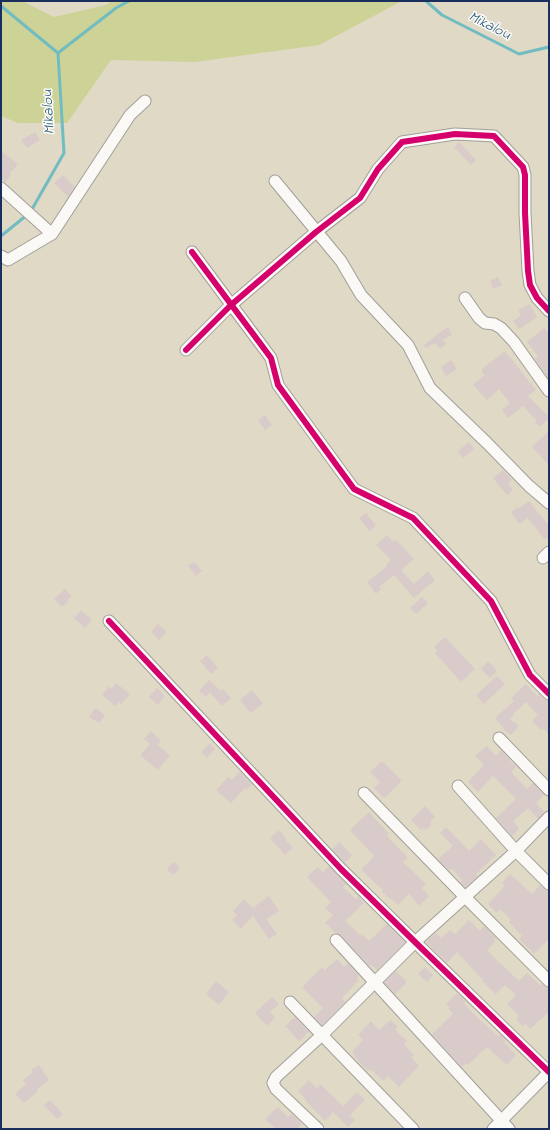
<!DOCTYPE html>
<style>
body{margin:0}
#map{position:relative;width:550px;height:1130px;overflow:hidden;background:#e0d9c6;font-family:"Indie Flower",sans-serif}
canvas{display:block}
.frame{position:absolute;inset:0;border:2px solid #1b2f5e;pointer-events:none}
</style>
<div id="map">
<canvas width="550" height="1130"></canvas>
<div class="frame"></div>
</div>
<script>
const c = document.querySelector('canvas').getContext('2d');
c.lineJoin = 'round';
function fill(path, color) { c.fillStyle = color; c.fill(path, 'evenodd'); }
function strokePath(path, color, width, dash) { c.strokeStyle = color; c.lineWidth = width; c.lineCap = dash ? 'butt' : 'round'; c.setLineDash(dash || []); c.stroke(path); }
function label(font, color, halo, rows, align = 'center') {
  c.font = font + ' "Indie Flower",sans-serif'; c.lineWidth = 3; c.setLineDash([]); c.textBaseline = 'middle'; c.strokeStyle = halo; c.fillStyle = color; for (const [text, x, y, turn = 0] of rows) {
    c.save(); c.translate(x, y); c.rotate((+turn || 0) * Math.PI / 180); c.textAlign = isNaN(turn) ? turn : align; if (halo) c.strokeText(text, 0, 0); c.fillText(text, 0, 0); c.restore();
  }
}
fill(new Path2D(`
 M1 1H22L54 17 106 5 112 1H402L319 45 195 62 111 60 67 123H18L1 116Z`), '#cdd296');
strokePath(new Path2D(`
 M426 1 442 15 519 54 549 47
 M1 6 58 53
 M58 53 116 8 129 1
 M31 211 64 153 58 53
 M1 236 27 215`), '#71bcc0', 3);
fill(new Path2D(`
 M35 132 40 140 27 148 21 140Z
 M459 142 476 160 471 165 454 147Z
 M1 150 8 157 9 156 18 165 10 173 11 175 5 182 3 180 1 181Z
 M63 175 75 187 68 197 54 183Z
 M498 277 502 285 493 289 490 281Z
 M530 304 537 317 519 329 513 321 521 315 518 310Z
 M448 327 452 335 443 340 446 344 440 349 435 343 426 348 424 345 443 330Z
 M544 328 549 333V379L535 359 538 356 527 342Z
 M505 351 536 390 528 396 549 417V418L540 427 535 422 536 420 523 406 508 418 502 410 510 403 499 389 487 400 473 385 485 375 482 372V369Z
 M451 360 457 369 446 376 441 367Z
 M265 415 272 425 265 430 258 420Z
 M549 431V465L532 447Z
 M469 442 474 449 463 458 458 451Z
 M503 470 512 480 508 483 513 490 507 495 493 478Z
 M529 501 549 526V536L545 540 528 518 519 524 511 512 518 507 519 508Z
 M366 513 376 526 369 531 359 518Z
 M387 535 393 542 396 540 405 549 414 559 401 570 414 584 428 571 435 580 414 598 394 575 379 587 381 589 376 594 367 582 387 566 386 565 391 560 376 545Z
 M194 562 202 571 196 576 188 566Z
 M65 589 72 596 67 600 68 602 62 607 54 599Z
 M422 597 428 603 416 614 410 608Z
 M81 610 92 620 85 628 74 618Z
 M158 624 167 632 159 640 151 632Z
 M445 637 475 669 461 682 435 653 437 651 434 647Z
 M207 655 218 668 211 674 200 661Z
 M488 661 497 671 490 678 481 669Z
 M497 676 505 684 484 704 476 695Z
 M209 680 221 691 223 689 231 698 222 706 210 692 206 697 199 691Z
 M116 683 130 694 121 704 119 702 115 706 102 695 109 686 111 689Z
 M526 684 537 696 539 694 544 699 549 701V735L543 728 541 730 532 721 538 715 526 702 513 714 514 715 510 719 519 726 511 735 503 729 504 728 495 718 514 701 511 698Z
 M157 688 165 696 158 705 149 697Z
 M252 690 263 703 251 713 240 700Z
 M95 708 105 715 99 723 89 717Z
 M151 731 161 741 157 745 170 755 158 770 140 755 150 744 144 739Z
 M210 743 215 749 207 758 201 752Z
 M487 746 496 756 501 750 510 759 509 760 516 767 511 772 527 789 533 783 544 795 536 803 544 812 538 819 528 808 513 821 519 829 512 836 496 818 516 799 493 776 478 792 468 782 484 765 475 756Z
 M382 761 402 781 384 798 374 788 380 782 370 772Z
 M240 771 252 784 247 790 245 788 231 803 216 790 228 777 232 780Z
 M425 806 435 817 430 821 432 824 426 830 424 828 421 830 411 820Z
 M369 812 389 834 387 836 408 858 403 862 426 884 422 888 429 896 419 906 409 894 398 905 391 898 390 899 382 892 383 890 361 870 374 856 350 830Z
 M446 827 469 851 481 839 496 855 476 874 478 876 465 887 460 882 462 880 452 869 449 871 438 859 453 846 440 833Z
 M279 830 286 838 285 839 293 848 285 855 270 838Z
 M339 842 352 855 345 863 332 849Z
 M173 862 180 867 174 875 167 870Z
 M329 866 346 884 343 887 356 899 358 896 364 903 345 921 361 936 362 934 369 941 387 924 405 942 377 970 371 965 370 966 341 935 336 933 325 923 333 915 325 908 331 902 307 877 317 867 323 872Z
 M510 874 532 894 540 885 544 889 549 891V939L534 954 519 939 522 936 509 922 511 920 500 909 496 913 488 904 505 886 502 883Z
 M269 896 279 911 266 919 277 934 269 939 253 916 241 929 232 920 237 915 233 911 244 899 253 908Z
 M469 920 480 931 484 926 496 938 493 940 495 942 487 950 499 963H500L519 981 527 973 540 985 542 984 544 986 549 988V1012L530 1029 525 1024 522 1026 516 1019 519 1016 507 1004 516 995 505 985 496 994 482 981 483 980 457 952 447 963 426 942 436 933 441 938 450 930 455 934Z
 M337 959 344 967 348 963 359 976 357 978 359 980 342 998 345 1002 322 1025 314 1017 323 1008 302 987 322 967 325 970Z
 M425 967 433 975 427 982 418 974Z
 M396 971 407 982 395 994 384 982Z
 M216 981 229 992 219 1005 206 994Z
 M457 993 466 1002 464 1004 477 1017 498 1036 500 1034 506 1040 504 1042 516 1055 507 1065 487 1047 468 1065 466 1063 462 1067 432 1034 453 1014 448 1008 449 1007 446 1004Z
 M272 997 279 1004 270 1012 275 1018 267 1026 255 1013Z
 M295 1017 312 1035 309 1032 299 1041 285 1026Z
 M391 1020 398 1027 395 1030 407 1041 404 1044 414 1055 411 1057 419 1066 399 1087 388 1076 383 1081 372 1070 371 1071 370 1069 368 1071 354 1056 355 1055 352 1052 363 1040 358 1035 371 1021 379 1030Z
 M39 1065 49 1080 37 1089 38 1091 24 1103 15 1094 26 1084 23 1080 33 1072 31 1070Z
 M309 1080 317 1088 320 1084 343 1106 357 1092 365 1100 350 1115 355 1120 348 1127 333 1112 325 1121 305 1100 306 1099 298 1091Z
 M50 1100 63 1114 57 1119 44 1105Z
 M278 1107 288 1117 292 1114 302 1124 297 1129H276L265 1119Z`), '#d9cbc9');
const minor = new Path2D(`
 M275 181 341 261 361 295 408 345 430 388 487 443 529 486 549 503
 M1 188 52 234
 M192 252 271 358 278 385 354 489 413 518 491 601 530 675 549 694
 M1 256 8 260 52 234 130 115 145 101
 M465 298 479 318 485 323 494 324 501 328 514 342 549 391
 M186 350 231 305 316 232 360 198 378 169 402 142 455 134 494 136 523 167 525 175V213L528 271 530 285 537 298 549 311
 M543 558 549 552
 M109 621 341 869 415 942 549 1072
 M499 738 549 790
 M458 786 516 851 549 884
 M364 793 466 898 549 981
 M336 940 509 1129
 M290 1002 413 1129
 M318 1129 276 1089 273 1083 276 1077 322 1035 415 942 516 851 549 817
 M493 1129 549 1072`);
strokePath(minor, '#a19f9a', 13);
strokePath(minor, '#faf9f6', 11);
strokePath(new Path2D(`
 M192 252 271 358 278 385 354 489 413 518 491 601 530 675 549 694
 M186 350 231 305 316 232 360 198 378 169 402 142 455 134 494 136 523 167 525 175V213L528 271 530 285 537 298 549 311
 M109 621 341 869 415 942 549 1072`), '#d6006c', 6);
label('italic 15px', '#285c7f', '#fdfcf7', [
 ["Mikalou",489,27,27],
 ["Mikalou",50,112,-93]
]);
</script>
